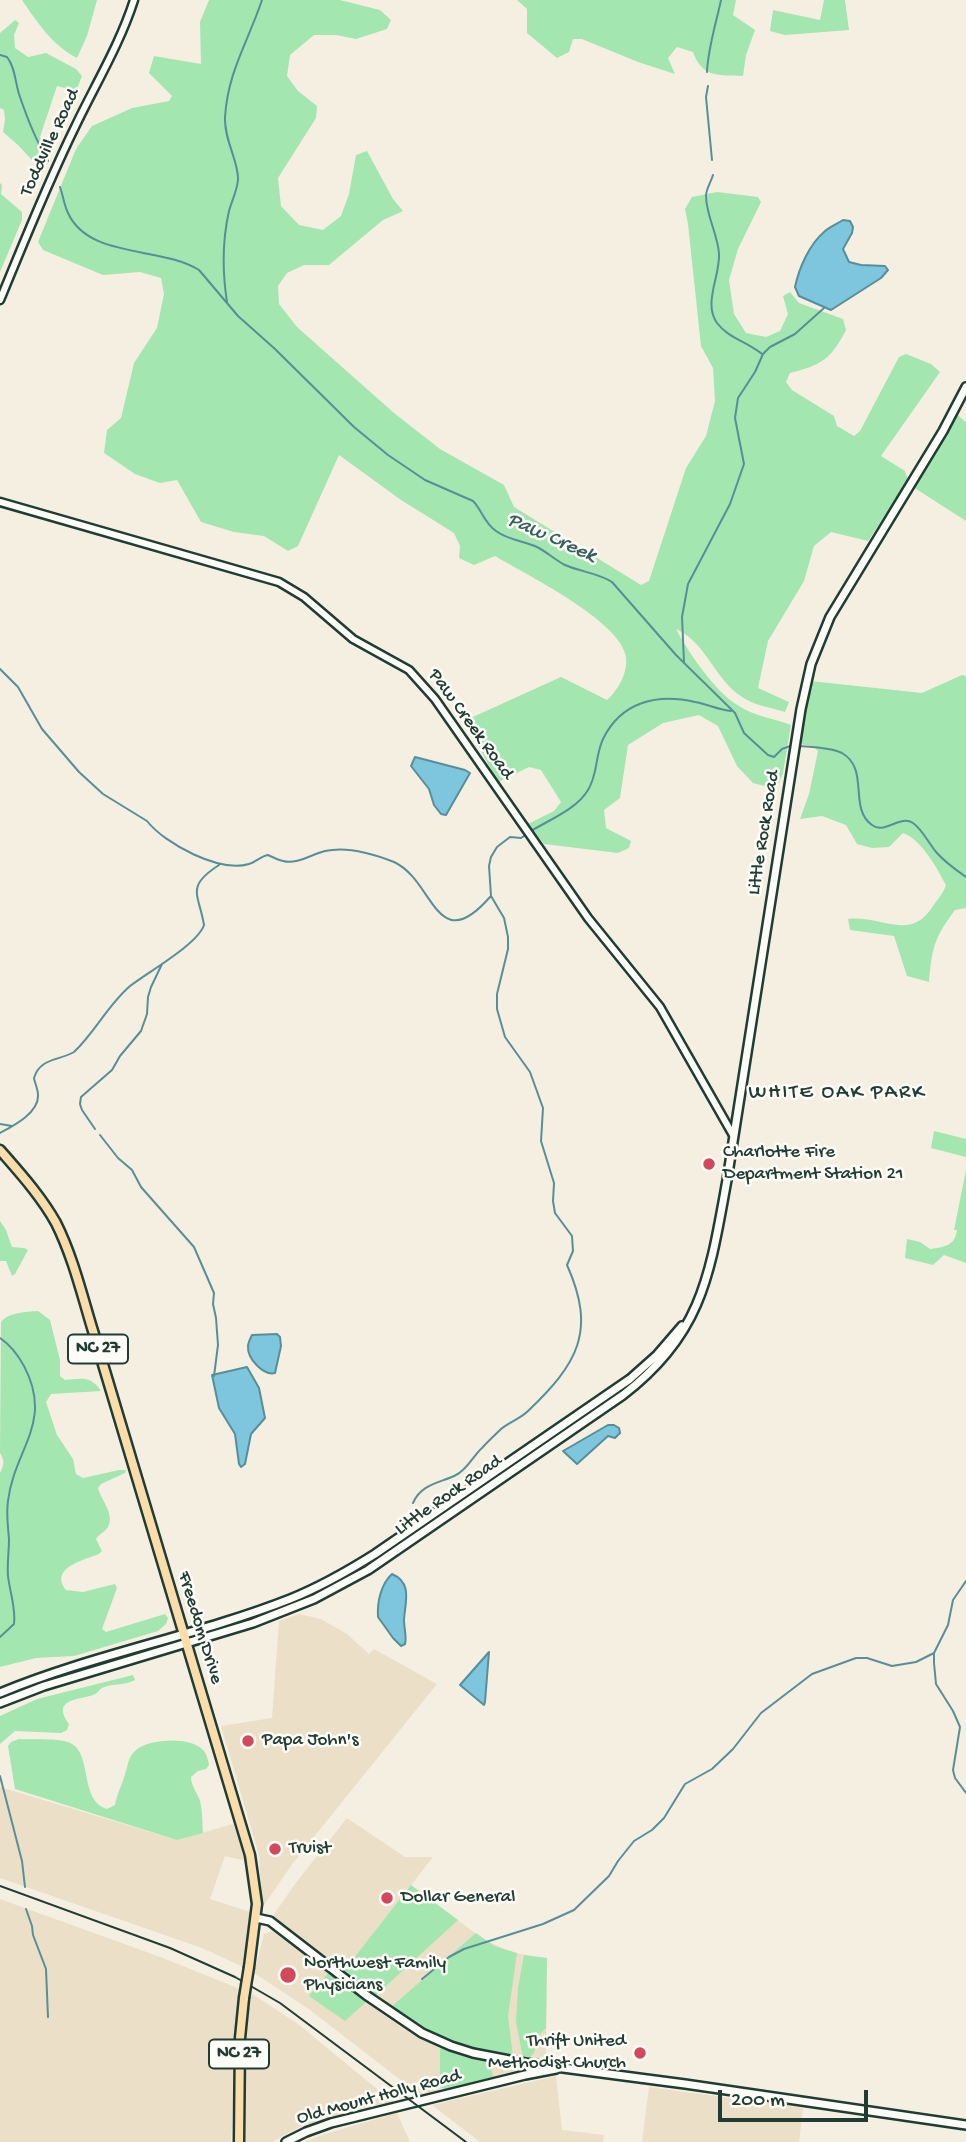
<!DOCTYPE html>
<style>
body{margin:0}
#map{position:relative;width:966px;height:2142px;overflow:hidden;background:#f5efe1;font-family:"Gochi Hand",sans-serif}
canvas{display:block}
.scale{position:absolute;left:718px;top:2090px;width:150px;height:32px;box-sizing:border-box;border:4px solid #1f3d34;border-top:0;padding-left:9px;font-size:21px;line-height:24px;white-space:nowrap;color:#1f3d34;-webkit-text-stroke:5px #fdfcf7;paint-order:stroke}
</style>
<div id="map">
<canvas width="966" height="2142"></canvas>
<div class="scale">200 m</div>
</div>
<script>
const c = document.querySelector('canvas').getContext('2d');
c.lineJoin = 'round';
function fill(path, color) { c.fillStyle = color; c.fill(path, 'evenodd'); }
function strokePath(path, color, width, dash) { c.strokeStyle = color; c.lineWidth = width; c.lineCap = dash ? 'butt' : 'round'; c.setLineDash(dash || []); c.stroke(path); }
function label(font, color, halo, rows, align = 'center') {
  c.font = font + ' "Gochi Hand",sans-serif'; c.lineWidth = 5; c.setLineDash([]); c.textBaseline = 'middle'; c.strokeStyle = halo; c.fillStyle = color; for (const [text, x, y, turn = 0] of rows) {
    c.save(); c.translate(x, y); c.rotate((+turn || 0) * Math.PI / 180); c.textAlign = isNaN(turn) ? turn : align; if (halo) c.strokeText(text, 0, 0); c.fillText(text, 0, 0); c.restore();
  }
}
fill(new Path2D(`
 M299 1614 321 1619 347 1634 369 1654 374 1649 437 1684 293 1863 262 1908 259 1855 221 1726 272 1718 279 1621Z
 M0 1787 177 1840 233 1824 247 1861 225 1856 210 1899 250 1912 243 1967 202 1948 0 1878Z
 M347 1818 405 1857H433L411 1885 483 1939 509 1951 530 1956 547 1958 546 2063 493 2053 390 2008 272 1917 295 1884Z
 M0 1899 163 1958 240 1989 231 2142H0Z
 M273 1931 381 2013 411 2033 465 2057 523 2070 420 2095 310 2010 254 1973 264 1934Z
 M251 1993 298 2024 394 2103 299 2127 272 2142H246L245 2036Z
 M556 2076 562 2130 604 2135 603 2142H480L432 2105Z
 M649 2087 803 2108 799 2142H642Z
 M397 2113 410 2142H304L325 2134Z`), '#ebdfc7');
fill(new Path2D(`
 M22 0H97L87 36 77 58C52 45 37 22 22 0Z
 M209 0H340L380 10 391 20 387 29 356 39 336 35H314L290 55 287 76 298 91 317 106 316 118 278 178 281 206 299 225 323 230 341 216 349 194 356 155 367 151 393 199 403 211 383 220 329 265H304L287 273 278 286 279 304 297 327 394 413 440 449 504 485 514 507 641 585 649 581 686 468 706 436 715 401 713 368 701 346 688 224 685 209 692 197 717 192 758 197 761 202 738 249 729 280 734 314 746 333 766 337 780 331 788 314 783 296 790 292 799 303 843 319 846 330C831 359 822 365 790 373L786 382 792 390 834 416 837 426 854 436 860 431 899 357 906 354 931 364 940 372 881 456 905 471 908 480 868 541 831 532 814 546 804 581 768 641 758 688 789 702 785 712C771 708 754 705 742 697 715 680 706 642 676 629 689 653 715 692 739 706 752 715 775 719 791 725L783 773 776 789 753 783 737 766 718 726 699 715 663 723 628 745 620 798 604 810 606 828 631 841 629 848 618 853 544 844 528 824 554 811 561 802 541 770 529 767 498 782C486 762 477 740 464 721L561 677 607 700C618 690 628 673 626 657 621 621 525 574 495 556L474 565 459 558 460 546 454 533 401 500 339 455 298 546 288 551 264 536 234 532 201 522 177 480 160 483 135 474 104 453 107 430 121 418 134 363 157 328 164 294 161 278 140 272 103 275 43 250 38 242 76 149 92 126 132 108 169 101 172 96 149 73 154 56 201 64 200 22Z
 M517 0H736L733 15 755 30 746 55 743 76C719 75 702 78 693 52L677 47 668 58 675 74 638 62 582 39H573L569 52 557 58 527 33V9Z
 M824 0H845L849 30 785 35 770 31 773 10 820 20Z
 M15 20 19 23 14 35 15 48 28 57 46 53 76 69 82 76 76 91 57 86 40 137 50 157 43 172 18 145 3 132 5 119 4 110 0 108V33Z
 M0 183 2 185 1 194 22 212V220L0 272Z
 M954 412 966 422V521L910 485Z
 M962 675 966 676V908L955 910C934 938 932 948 929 982L907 976 894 936 850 930 848 919C879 915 909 941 931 909 937 900 943 894 946 885 937 868 921 839 903 833L889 847 872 848 857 844 846 825 822 816 800 819 809 794 818 751 813 746 799 744 810 681 922 693Z
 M934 1131 966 1139V1157L931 1148Z
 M966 1170V1263L944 1255 933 1265 905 1258 907 1239 920 1242 930 1249C944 1247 955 1246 957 1230H954Z
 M0 1221 6 1230 12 1247 24 1248 28 1250 15 1274 12 1276 6 1261H0Z
 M38 1311 50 1320 60 1360V1376L65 1380C82 1379 90 1375 101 1391L51 1394 46 1402 57 1435 73 1459 76 1474 83 1478 119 1470H126L125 1473 101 1484 98 1488C101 1500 115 1514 108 1527 105 1532 99 1534 96 1539L102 1551 99 1554C84 1560 49 1568 66 1590L83 1592 115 1584 117 1588 102 1629 106 1632 165 1614 168 1618 166 1624 158 1631 74 1656 36 1658 0 1667V1473C4 1465 5 1461 0 1453L1 1322C9 1312 26 1312 38 1311Z
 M133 1675 135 1680C125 1686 112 1683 102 1688 99 1690 97 1694 93 1695 78 1700 51 1699 69 1724L67 1730 61 1733 15 1731 0 1744V1716L37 1699Z
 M19 1739C33 1740 55 1738 68 1742 94 1751 78 1800 107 1809L115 1805C117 1794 122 1785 125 1774 129 1764 127 1758 136 1750 149 1739 190 1736 203 1750 207 1754 208 1760 209 1765L206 1769 198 1771 191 1777C191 1785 196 1791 199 1798 203 1809 202 1822 203 1833L177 1840 15 1789 8 1746 11 1742Z
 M411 1885 458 1920 375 1996 343 1972Z
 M476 1933 494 1946 517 1953 508 2016 513 2057C462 2048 433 2038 390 2008Z
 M524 1955 547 1958 546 2028 538 2036 534 2053 528 2059 523 2058 516 2022 518 1988Z
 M328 1973 366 2002 345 2021 309 1996Z
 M440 2048 465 2057 490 2063 493 2077 446 2089 440 2087Z`), '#a3e6b0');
const water = new Path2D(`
 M843 220 850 221 853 227 852 233 843 249 849 262 861 265 885 266 888 270 881 278 831 310 799 296 795 287C799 268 809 245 824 232 829 227 837 224 843 220Z
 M415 757 465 770 470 773 446 815 441 814 434 805 429 789 411 766Z
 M277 1334 280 1337 281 1346 275 1373C264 1376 247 1359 248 1346 248 1344 251 1337 252 1335Z
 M247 1367 259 1388 265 1418 251 1434 245 1464 241 1467 239 1464 235 1434 219 1408 212 1375Z
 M608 1425H614L619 1428 620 1433 615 1438 608 1436 577 1464 563 1451Z
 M392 1574C413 1583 405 1602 404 1620 404 1629 407 1636 405 1644L401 1646 393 1638 378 1617C377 1602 381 1584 392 1574Z
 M489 1652 485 1702 484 1705 460 1685Z`);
fill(water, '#7dc6dd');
strokePath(water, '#578f99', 2);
strokePath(new Path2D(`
 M0 55 7 57C15 67 15 81 19 94 27 118 35 139 48 161
 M707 72C708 48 716 24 721 0
 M708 86 706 97 712 160
 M713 175C711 182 706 189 706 196 706 215 718 235 719 254 720 277 703 303 717 323 728 338 748 342 762 354
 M60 187C63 195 64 205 68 213 89 259 161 246 199 270L238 316 275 349 354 427 388 455 425 480 473 501C482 510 484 523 496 531 508 540 524 541 537 547 547 552 555 560 565 565 581 572 598 573 612 582L676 655 735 713 744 733 768 755 774 757 782 749 793 745
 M227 302C222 270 222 242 229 211 232 200 237 191 238 180 239 162 224 140 225 117 228 71 248 42 262 0
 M684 662 682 617 688 584 730 504 744 464 735 418 738 398 755 372 763 354 770 347 795 334 824 308
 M0 669 18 687 42 729 79 772 103 794 147 821C165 844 220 873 249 864 256 862 261 856 268 855 273 857 278 860 283 861 297 865 312 854 325 851 347 846 374 854 394 862 434 880 436 959 490 897
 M799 746C812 747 830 747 842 753 870 769 848 808 872 825 885 835 900 814 913 823 923 830 929 844 937 853 945 862 956 870 966 877
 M531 831C549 820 577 809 588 790 598 774 595 756 603 739 621 702 657 693 695 702 707 704 719 710 731 711
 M0 1124 12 1126
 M95 1129 82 1110 80 1104 81 1097 112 1070 120 1056 141 1031 147 1014 148 997 151 987 162 964
 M0 1133C13 1126 39 1113 38 1095 38 1089 35 1084 34 1078 40 1058 58 1061 74 1052 95 1032 108 1005 130 986 148 972 198 944 204 925 199 894 185 887 219 865
 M100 1135 118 1158 132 1170 141 1187 194 1247 214 1293 213 1304 216 1318 218 1345 214 1376
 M0 1338C11 1345 18 1355 24 1366 54 1423 14 1449 8 1501 6 1514 8 1526 9 1539 9 1551 7 1564 8 1576 10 1593 16 1608 14 1624L0 1637
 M413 1503C421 1484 440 1483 456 1475 467 1470 473 1456 482 1448 488 1441 495 1435 501 1429 509 1422 520 1419 528 1411 577 1364 597 1332 567 1265L573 1251 572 1236 555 1213 553 1201 554 1183 541 1141 543 1108 530 1072 505 1037 497 1009V994L508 949V937L504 918 491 896 489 866 491 857 497 847 510 837 521 838 527 834
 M966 1581 953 1600 948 1625 934 1653V1663L936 1684 953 1711 960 1727 953 1770 955 1778 966 1793
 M0 1776 22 1861 25 1887
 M26 1909 32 1926 33 1935 46 1969 48 2017
 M422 1979 449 1957 464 1949 543 1924 574 1910 609 1876 618 1861 634 1841 652 1830 664 1818 685 1784 712 1769 733 1749 761 1713 812 1674 856 1658H867L892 1666 916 1662 934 1653`), '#578f99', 2);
const tertiary = new Path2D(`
 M0 300C24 242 47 184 75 127 95 85 120 44 134 0
 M0 502 279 582 304 597 353 639 409 670 435 699 588 918 660 1007 733 1135`);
const secondary = new Path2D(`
 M0 1693C94 1654 196 1636 290 1599 320 1587 348 1571 375 1554L630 1379 657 1355 682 1326
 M0 1703 44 1686 253 1623 314 1599 368 1570 623 1395C703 1334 710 1273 727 1180L801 709 811 664 830 617 943 431 966 387
 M256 1918 270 1921 366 1995 422 2033 451 2046 473 2053 525 2063 528 2065 531 2073
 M525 2063 685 2084 966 2125
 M286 2142 306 2132 331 2123 525 2075 556 2069`);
const primary = new Path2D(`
 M0 1150C20 1173 41 1196 56 1223 73 1257 82 1295 93 1331L250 1855 257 1904 249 1967
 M239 2142 240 2038 244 1998`);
strokePath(tertiary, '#1f3d34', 11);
strokePath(secondary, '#1f3d34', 12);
strokePath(primary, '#1f3d34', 13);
strokePath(tertiary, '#fdfcf7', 6);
strokePath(secondary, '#fdfcf7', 7);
strokePath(primary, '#faddab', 8);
strokePath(new Path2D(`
 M0 1886 170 1948 235 1977 280 2003 466 2142`), '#1f3d34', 2);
const primaryBridge = new Path2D(`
 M244 1998 249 1967`);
strokePath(primaryBridge, '#1f3d34', 13, []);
strokePath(primaryBridge, '#faddab', 8);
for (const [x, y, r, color] of [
 [709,1164,7,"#d1495b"],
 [248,1741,7,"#d1495b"],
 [275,1849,7,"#d1495b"],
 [387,1898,7,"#d1495b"],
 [288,1975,9,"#d1495b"],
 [640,2053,7,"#d1495b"]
]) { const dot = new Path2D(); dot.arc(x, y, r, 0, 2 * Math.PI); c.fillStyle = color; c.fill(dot); strokePath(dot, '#fdfcf7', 2.5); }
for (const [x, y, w] of [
 [98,1349,60],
 [239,2054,60]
]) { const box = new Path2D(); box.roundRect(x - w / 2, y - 14.5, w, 29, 5); c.fillStyle = '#fdfcf7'; c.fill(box); strokePath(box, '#1f3d34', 2); }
label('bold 18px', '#1f3d34', null, [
 ["NC 27",98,1349],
 ["NC 27",239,2054]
]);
label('19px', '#1f3d34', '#fdfcf7', [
 ["Toddville Road",51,143,-65],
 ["Paw Creek Road",470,725,54],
 ["Little Rock Road",765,833,-81],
 ["Little Rock Road",449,1496,-35],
 ["Freedom Drive",199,1628,73],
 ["Old Mount Holly Road",379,2098,-15]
]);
label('19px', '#1f3d34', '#fdfcf7', [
 ["Charlotte Fire",723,1153],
 ["Department Station 21",723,1175],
 ["Papa John's",262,1741],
 ["Truist",289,1849],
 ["Dollar General",401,1898],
 ["Northwest Family",304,1964],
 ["Physicians",304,1986],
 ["Thrift United",626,2042,"right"],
 ["Methodist Church",626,2064,"right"]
], 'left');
label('italic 21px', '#365f5e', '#fdfcf7', [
 ["Paw Creek",551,539,24]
]);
c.letterSpacing = '2px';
label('21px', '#1f3d34', '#fdfcf7', [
 ["WHITE OAK PARK",837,1094]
]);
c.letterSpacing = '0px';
</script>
